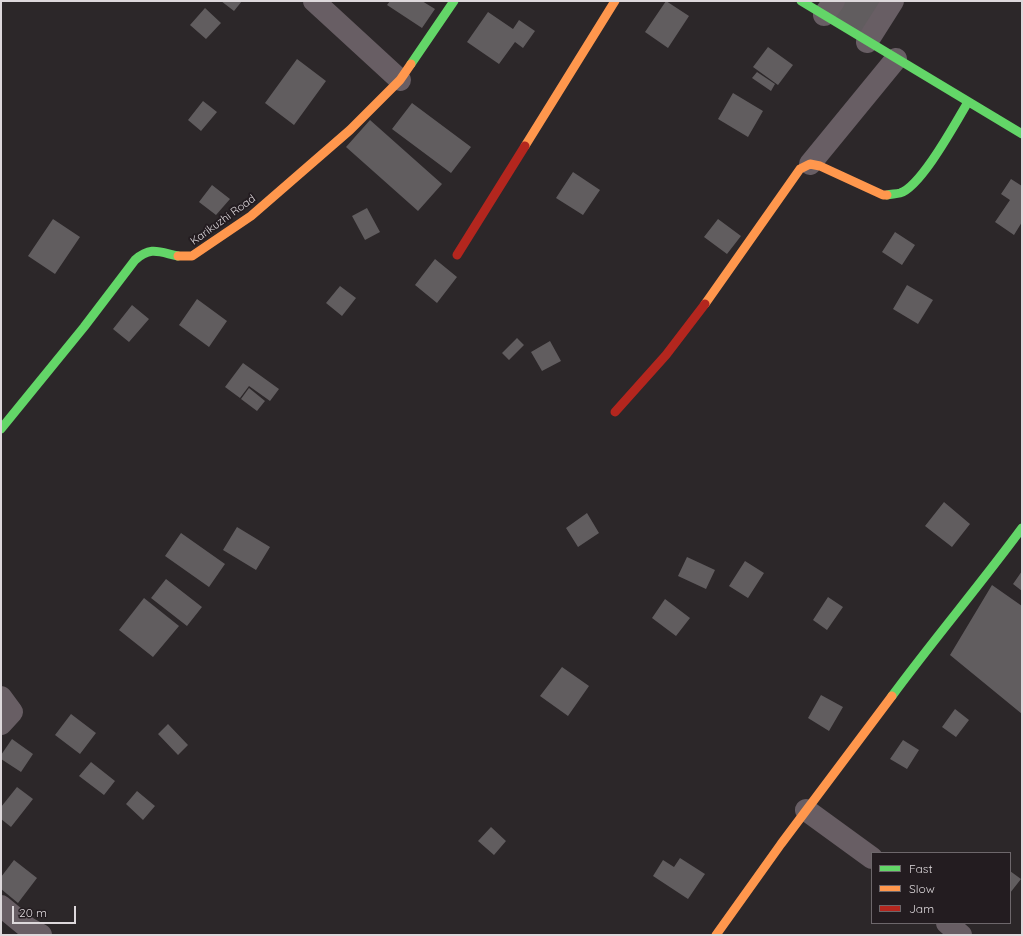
<!DOCTYPE html>
<style>
body{margin:0}
#map{position:relative;width:1023px;height:936px;overflow:hidden;background:#2c2729;font-family:Quicksand,sans-serif}
canvas{display:block}
.frame{position:absolute;inset:0;border:2px solid #ddd8db;pointer-events:none}
.legend{position:absolute;left:871px;top:852px;width:140px;height:72px;box-sizing:border-box;background:#231c20;border:1px solid #6d676b;margin:0;padding:5px 7px;list-style:none;font-size:12px;color:#ddd8db}
.legend li{display:flex;align-items:center;gap:8px;height:20px}
.legend b{width:20px;border:1px solid #6d676b}
.scale{position:absolute;left:12px;top:906px;width:64px;height:18px;box-sizing:border-box;border:2px solid #ddd8db;border-top:0;padding-left:5px;font-size:12px;line-height:14px;white-space:nowrap;color:#ddd8db;-webkit-text-stroke:3px #231c20;paint-order:stroke}
</style>
<div id="map">
<canvas width="1023" height="936"></canvas>
<div class="frame"></div>
<ul class="legend">
<li><b style="height:5px;background:#63d668"></b>Fast</li>
<li><b style="height:5px;background:#ff974d"></b>Slow</li>
<li><b style="height:5px;background:#b3261e"></b>Jam</li>
</ul>
<div class="scale">20 m</div>
</div>
<script>
const c = document.querySelector('canvas').getContext('2d');
c.lineJoin = 'round';
function fill(path, color) { c.fillStyle = color; c.fill(path, 'evenodd'); }
function strokePath(path, color, width, dash) { c.strokeStyle = color; c.lineWidth = width; c.lineCap = dash ? 'butt' : 'round'; c.setLineDash(dash || []); c.stroke(path); }
function label(font, color, halo, rows, align = 'center') {
  c.font = font + ' Quicksand,sans-serif'; c.lineWidth = 4; c.setLineDash([]); c.textBaseline = 'middle'; c.strokeStyle = halo; c.fillStyle = color; for (const [text, x, y, turn = 0] of rows) {
    c.save(); c.translate(x, y); c.rotate((+turn || 0) * Math.PI / 180); c.textAlign = isNaN(turn) ? turn : align; if (halo) c.strokeText(text, 0, 0); c.fillText(text, 0, 0); c.restore();
  }
}
fill(new Path2D(`
 M221 1H242L234 11Z
 M390 1H422L435 9 422 28 387 5Z
 M666 1 689 16 668 48 645 32Z
 M838 1 852 2 887 1 863 36 830 13Z
 M205 8 221 23 206 39 190 25Z
 M488 12 513 29 519 20 535 31 523 48 515 42 499 64 467 42Z
 M768 47 793 65 778 85 753 67Z
 M297 59 326 81 294 125 265 103Z
 M757 72 775 84 771 91 752 78Z
 M733 93 763 111 748 137 718 119Z
 M203 101 217 112 201 131 188 120Z
 M412 103 471 147 451 173 392 129Z
 M370 120 442 184 418 211 346 147Z
 M573 172 600 190 583 215 556 198Z
 M1011 179 1022 186V222L1014 235 995 222 1010 200 1001 194Z
 M212 185 230 199 216 215 199 202Z
 M367 208 380 232 365 240 352 216Z
 M53 219 80 237 55 274 28 256Z
 M718 219 741 236 727 254 704 237Z
 M895 232 915 245 902 265 882 252Z
 M435 259 457 277 437 303 415 285Z
 M907 285 933 300 918 324 893 309Z
 M340 286 356 298 342 316 326 303Z
 M197 299 227 321 209 347 179 325Z
 M132 305 149 319 129 342 113 329Z
 M517 338 524 345 509 360 502 353Z
 M550 341 561 361 542 371 531 352Z
 M243 363 279 389 270 401 249 386 240 398 225 387Z
 M249 388 265 401 257 411 241 399Z
 M944 502 970 524 952 547 925 526Z
 M587 513 599 533 578 547 566 528Z
 M237 527 270 547 256 570 223 550Z
 M181 533 225 564 209 587 165 556Z
 M687 557 715 570 706 589 678 576Z
 M745 561 764 573 748 598 729 586Z
 M1022 571V591L1013 584Z
 M166 579 202 607 187 626 151 598Z
 M992 585 1022 606V714L950 655Z
 M828 597 843 607 827 630 813 620Z
 M144 598 179 626 153 657 119 630Z
 M665 599 690 618 676 636 652 618Z
 M562 667 589 686 568 716 540 696Z
 M821 695 843 707 829 731 808 718Z
 M955 709 969 720 956 737 942 727Z
 M71 714 96 733 80 754 55 735Z
 M168 724 188 745 178 755 158 734Z
 M12 739 33 754 21 772 1 759V755Z
 M903 740 919 750 907 769 890 759Z
 M91 762 115 781 104 795 79 776Z
 M17 787 33 799 11 827 1 819V807Z
 M137 791 155 806 143 820 126 804Z
 M491 827 506 841 494 855 478 841Z
 M680 858 705 874 688 899 653 876 663 860 674 867Z
 M14 860 37 878 18 903 1 889V877Z
 M1010 871 1021 879 1010 893Z`), '#615d5f');
strokePath(new Path2D(`
 M314 1 400 80
 M824 15 834 1
 M867 42 893 1
 M810 164 896 59
 M1 697 12 712 1 724
 M806 810 872 858
 M1 906 28 928 41 935
 M947 923 961 935`), '#685e64', 22);
strokePath(new Path2D(`
 M801 1 1022 134
 M411 64 454 1
 M887 195C891 194 896 194 900 193 921 187 956 122 968 102
 M1 429 84 327 135 260C151 246 159 252 178 256
 M892 696C934 639 980 585 1022 528`), '#63d668', 9);
strokePath(new Path2D(`
 M525 146 615 1
 M178 256H192L251 216 350 130 400 80 411 64
 M705 304 800 169 810 164 820 166 883 195H887
 M716 935 781 844 892 696`), '#ff974d', 9);
strokePath(new Path2D(`
 M457 255 525 146
 M615 412 666 355 705 304`), '#b3261e', 9);
label('11px', '#ddd8db', '#231c20', [
 ["Karikuzhi Road",223,220,-36]
]);
</script>
